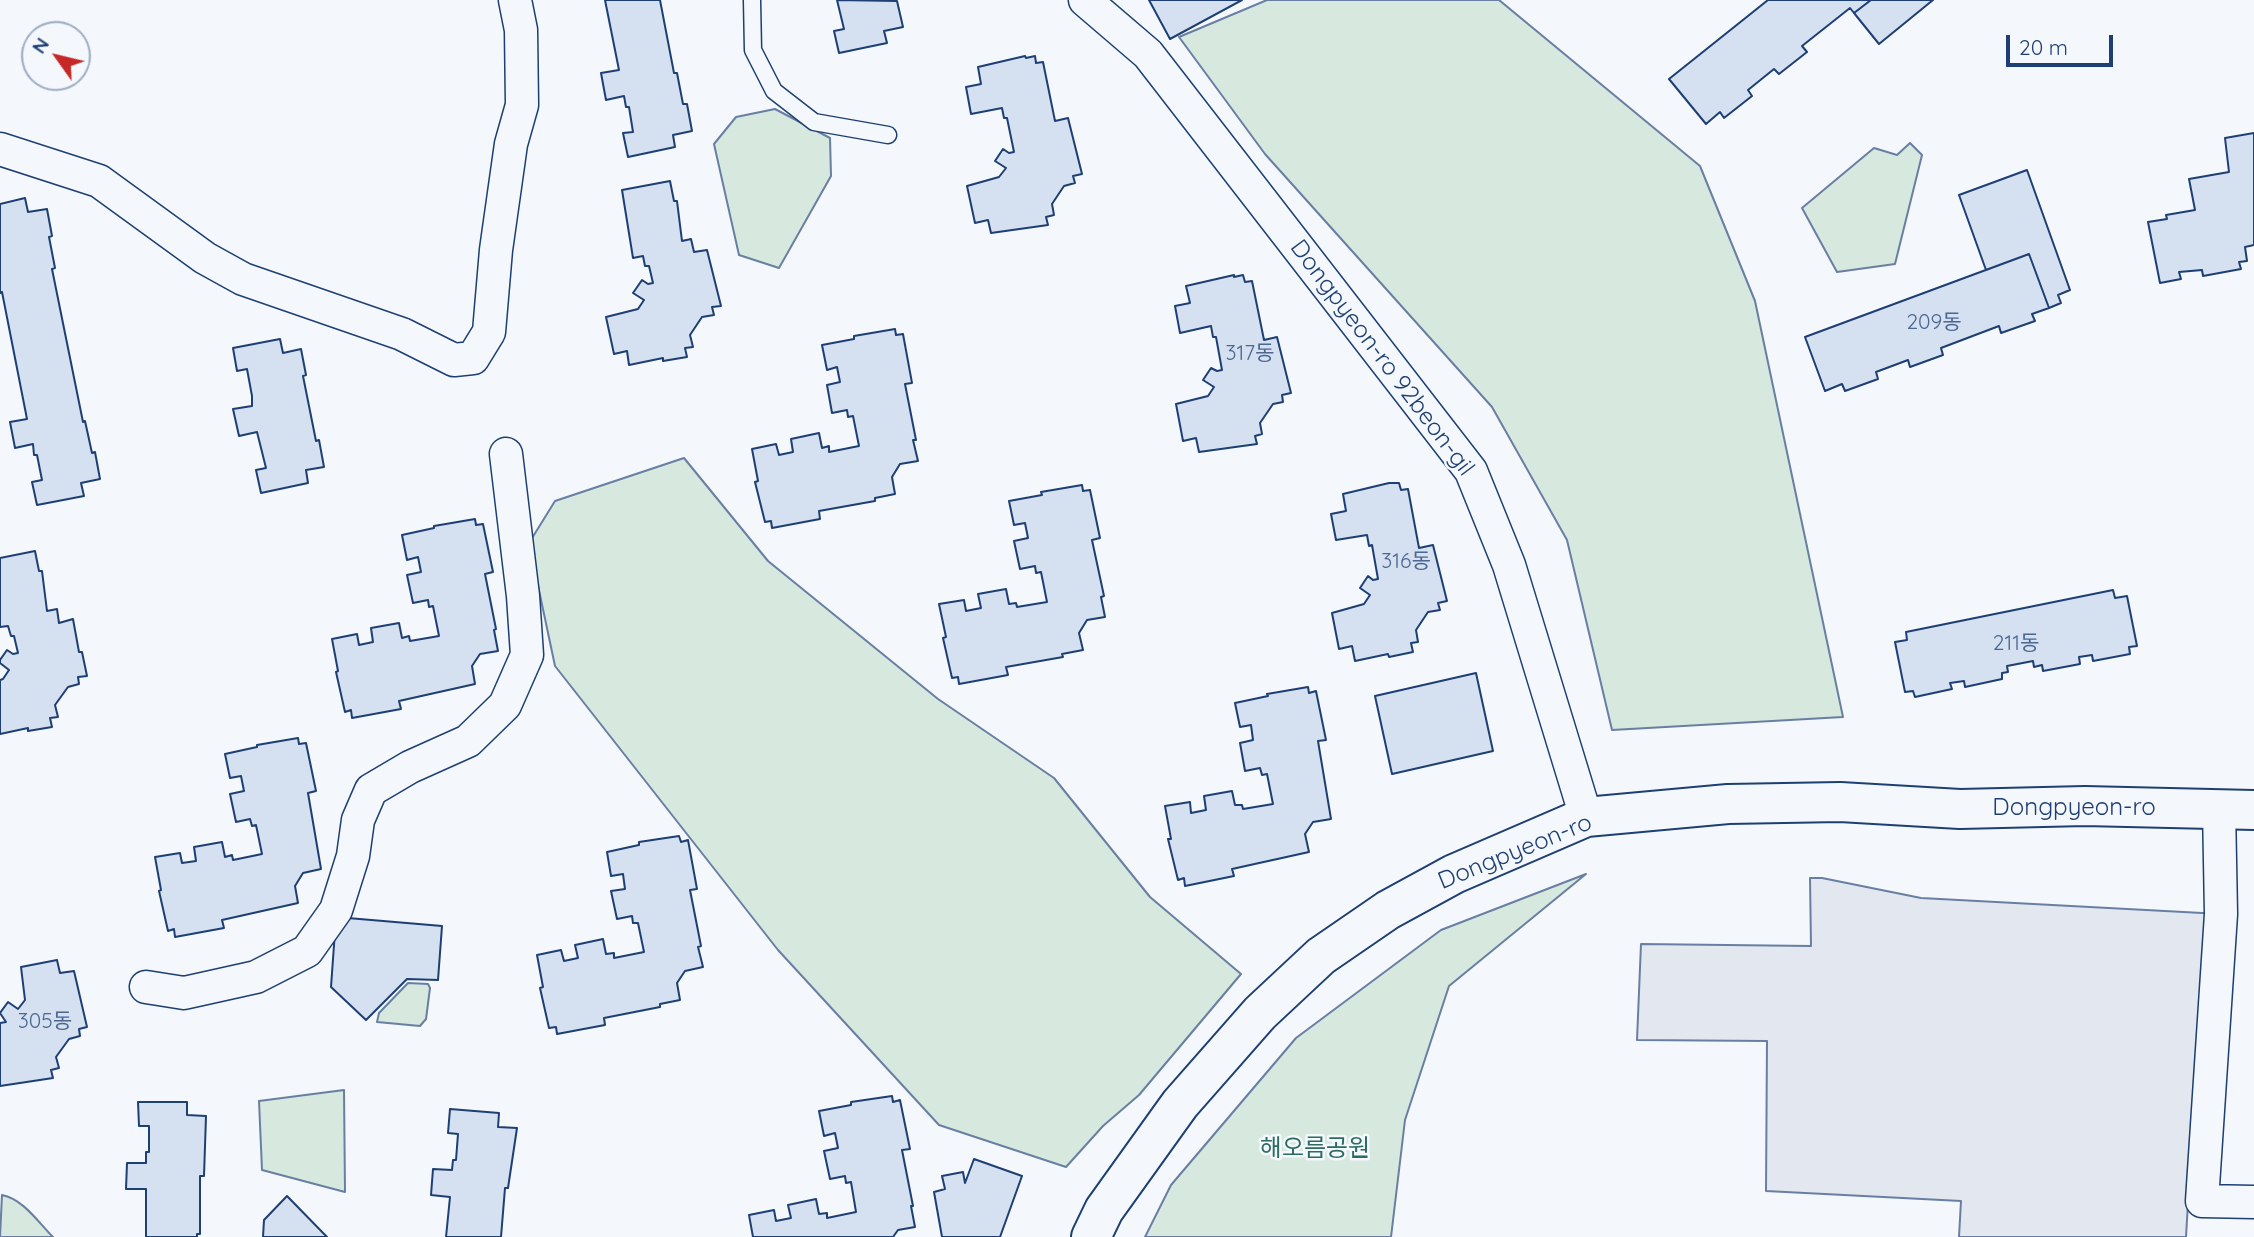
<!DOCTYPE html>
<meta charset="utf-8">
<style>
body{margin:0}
#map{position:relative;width:2254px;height:1237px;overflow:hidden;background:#f4f7fb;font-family:Quicksand,sans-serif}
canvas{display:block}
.north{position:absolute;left:21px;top:21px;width:70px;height:70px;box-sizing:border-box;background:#f4f7fb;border:2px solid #9eadc5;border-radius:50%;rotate:304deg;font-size:19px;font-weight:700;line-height:28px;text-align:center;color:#1d3f73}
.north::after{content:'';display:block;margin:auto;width:24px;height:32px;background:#c62828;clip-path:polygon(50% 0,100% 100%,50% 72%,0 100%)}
.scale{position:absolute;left:2006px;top:35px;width:107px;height:32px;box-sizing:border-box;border:4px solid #1d3f73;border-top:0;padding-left:9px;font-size:21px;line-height:24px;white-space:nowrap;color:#1d3f73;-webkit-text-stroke:5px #f4f7fb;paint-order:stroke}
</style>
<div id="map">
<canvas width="2254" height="1237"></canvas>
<div class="north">N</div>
<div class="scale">20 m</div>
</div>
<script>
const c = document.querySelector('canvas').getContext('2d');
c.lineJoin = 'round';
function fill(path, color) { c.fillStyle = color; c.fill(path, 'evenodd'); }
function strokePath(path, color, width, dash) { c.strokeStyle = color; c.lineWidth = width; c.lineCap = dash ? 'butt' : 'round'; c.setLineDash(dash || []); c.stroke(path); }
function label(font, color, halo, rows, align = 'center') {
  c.font = font + ' Quicksand,"Noto Sans KR",sans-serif'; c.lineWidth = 5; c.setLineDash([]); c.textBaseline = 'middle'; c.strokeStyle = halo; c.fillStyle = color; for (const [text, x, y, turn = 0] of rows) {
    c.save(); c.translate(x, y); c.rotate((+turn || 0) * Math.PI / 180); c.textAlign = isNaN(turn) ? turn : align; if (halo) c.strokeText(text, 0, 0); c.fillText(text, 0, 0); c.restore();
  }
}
const green = new Path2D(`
 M1267 0H1499L1700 166 1755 301 1843 717 1612 730 1567 540 1492 407 1265 154 1179 37Z
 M775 109 830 138 831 176 779 268 739 255 714 144 736 117Z
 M1910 143 1922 155 1895 264 1837 272 1802 208 1874 148 1897 155Z
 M684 458 768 561 938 699 1054 778 1150 897 1241 974 1139 1095 1103 1126 1066 1167 939 1125 778 950 555 666 529 543 555 501Z
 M1586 874 1449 986 1405 1120 1391 1237H1145L1171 1185 1296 1038 1441 930Z
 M408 983 428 984 430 988 426 1019 420 1026 377 1022 379 1013Z
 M344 1090 345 1192 262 1170 259 1101Z
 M2 1195C23 1199 38 1222 53 1237H0Z`);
fill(green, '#d7e8df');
strokePath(green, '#687fa3', 2);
const parking = new Path2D(`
 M1810 878H1822L1921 898 2221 914 2191 1151 2186 1237H1959L1961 1201 1766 1191 1767 1041 1637 1040 1641 944 1811 946Z`);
fill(parking, '#e3e8f0');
strokePath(parking, '#687fa3', 2);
const building = new Path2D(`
 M605 0H660L674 73H677L683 104H687L692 131 673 135 675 147 628 157 623 133 633 132 629 107H626L624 96 606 100 601 73 619 70Z
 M837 0 897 1 903 27 884 31 887 43 839 53 834 31 844 29Z
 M1149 0H1242L1170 39Z
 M1768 0H1871L1854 13 1850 8 1802 46 1807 52 1779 74 1774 69 1748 90 1752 96 1724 118 1720 112 1706 124 1669 79Z
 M1871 0H1933L1879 44 1854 13Z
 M1025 56 1026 58 1035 56 1036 63 1043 62 1055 121 1068 118 1082 174 1073 176 1075 183 1064 186 1052 204 1054 215 1046 217 1048 225 991 233 988 220 975 223 967 186 999 177 1006 168 995 161 1003 149 1009 153 1014 152 1007 118H1004L1002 108 971 114 966 87 981 84 978 67Z
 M2254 133V245L2245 247 2247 261 2239 262 2241 269 2203 276 2202 270 2179 272 2181 279 2160 283 2148 222 2167 219 2166 215 2195 210 2189 179 2229 172 2225 138Z
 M2027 170 2070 290 2058 295 2061 303 2049 308 2029 254 1986 270 1959 195Z
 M670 181 674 201H677L682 241 691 239 694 252 707 250 721 306 712 307 714 315 702 317 690 335 693 347 685 348 687 357 663 361V358L629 365 627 351 614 354 606 317 638 309 644 300 633 293 642 280 648 284 653 283 649 266H645L643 256 633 258 622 190Z
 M25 198 28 212 47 209 52 236 49 237 55 268 52 269 83 422 85 421 92 453 95 452 100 479 81 483 84 496 37 505 32 482 42 480 37 455H34L33 444 15 448 10 422 27 419 2 292 0 293V204Z
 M2029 254 2049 308 2032 314 2035 321 2001 333 1999 326 1941 348 1943 355 1910 367 1908 360 1876 372 1878 379 1845 391 1842 384 1825 391 1805 337Z
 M1234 275V277L1243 275 1245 282 1252 281 1264 340 1277 337 1291 393 1282 395 1283 402 1273 404 1260 423 1262 434 1255 436 1257 444 1199 452 1196 438 1183 441 1176 404 1208 396 1214 387 1203 380 1211 368 1217 371 1222 370 1216 337H1213L1211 326 1180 333 1175 306 1190 303 1186 286Z
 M895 329 896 335 903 334 912 383 905 384 916 440H913L918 461 900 464 892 477 895 494 875 498V501L819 511 820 519 772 528 771 521 765 522 755 482 758 481 752 449 776 444 779 455 793 452 791 439 819 433 822 448 829 446V452L859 446 853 416 848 417 847 410 832 413 827 385 840 382 837 367 827 370 822 345 854 339V336Z
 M280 339 283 353 301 349 306 375 303 376 316 441 319 440 324 467 306 470 308 483 261 493 256 470 266 468 257 432 239 436 233 409 252 406V396L247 369 237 371 233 348Z
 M1389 483H1399L1401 490 1408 489 1419 548 1433 545 1447 601 1438 603 1440 610 1428 612 1416 630 1418 642 1411 643 1413 652 1389 657 1388 654 1355 661 1352 646 1339 649 1332 613 1364 604 1370 595 1360 588 1368 576 1373 580 1378 579 1372 545 1369 546 1367 535 1336 540 1331 514 1346 511 1343 494Z
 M1082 485 1083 491 1090 490 1100 538 1092 540 1104 596 1101 597 1105 617 1087 620 1079 633 1083 650 1062 654 1063 657 1006 667 1008 675 959 684 958 677 952 678 943 638 946 637 939 604 964 600 966 611 981 608 978 594 1006 589 1009 604 1016 603 1017 607 1047 602 1041 572 1036 573 1035 566 1020 569 1014 541 1028 538 1025 523 1014 525 1009 501 1042 495 1041 492Z
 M475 519 476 525 483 524 493 572 485 574 496 629 494 630 498 651 480 654 472 666 475 684 399 701 401 709 352 718 351 710 345 712 336 672 338 671 332 639 357 634 359 645 373 642 371 628 399 623 402 638 409 636 410 641 439 636 433 606 429 607 428 600 413 603 407 575 421 572 418 557 407 560 402 535 434 528V526Z
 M35 551 39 571H42L47 611 57 609 59 623 73 619 79 652H82L87 676 78 677 79 684 68 687 55 705 58 717 50 718 52 727 28 731V728L0 734V680L3 679 9 670 0 663V660L7 650 13 654 18 653 14 636H11L8 626 0 627V558Z
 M2113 590 2115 598 2127 596 2137 646 2129 647 2130 654 2093 661 2092 655 2079 657 2080 664 2043 671 2042 665 2034 667 2033 661 2007 666 2008 672 2002 673V679L1965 687 1964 681 1950 683 1952 689 1915 697 1913 691 1905 692 1895 642 1907 640 1906 632Z
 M1476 673 1493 751 1392 774 1375 696Z
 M1308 687 1309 693 1316 691 1326 740 1318 741 1331 819 1313 822 1305 834 1309 852 1232 869 1234 876 1185 886 1184 878 1178 880 1168 839H1171L1165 806 1190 802 1191 813 1206 810 1204 796 1232 791 1235 805H1242L1243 809 1273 804 1267 774 1262 775 1260 768 1245 771 1240 743 1253 740 1251 725 1240 727 1235 703 1268 696 1267 694Z
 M298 738 299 744 306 743 316 791 308 793 321 869 303 873 295 886 298 903 222 920 224 928 175 937 174 929 168 931 159 891 161 890 155 857 180 853 182 863 196 861 194 847 222 842 225 857 232 855 233 860 262 854 256 825 252 826 250 819 236 822 230 794 244 791 241 776 230 778 225 754 257 747V745Z
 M679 836 681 842 688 840 697 889 690 890 701 946 698 947 703 967 685 971 677 983 680 1000 660 1004V1007L604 1018 605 1025 557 1034 556 1027 549 1028 540 988 543 987 537 955 561 950 564 961 578 958 575 945 603 939 606 954 614 953V958L644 952 638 923H633L632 916 617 919 611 891 625 889 623 874 611 876 607 852 639 845V842Z
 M336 917 442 926 438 980 407 979 366 1020 331 987Z
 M57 960 60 973 74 971 87 1027 79 1029 80 1036 69 1039 56 1057 59 1068 51 1070 53 1078 0 1086V1023L6 1022 0 1013 8 1002 18 1009 25 1000 21 967Z
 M892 1096 893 1102 900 1100 910 1149 902 1150 913 1206H911L915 1227 898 1230 893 1237H753L749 1215 774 1210 776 1221 791 1218 788 1205 816 1199 819 1214 827 1213V1218L856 1212 851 1182 846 1183 845 1176 830 1179 824 1151 838 1148 835 1133 824 1136 819 1111 851 1105V1102Z
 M138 1102H187V1115L206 1116 204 1176H200V1234H197V1237H146V1189H126L127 1163H146V1152H149V1126H139Z
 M450 1109 499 1113 498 1127 517 1128 508 1188H505L501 1237H446L450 1197 431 1195 433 1169 452 1170 453 1160H456L458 1134 448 1133Z
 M974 1159 1022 1176 1000 1237H942L934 1192 945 1189 942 1176 963 1172 965 1183Z
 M287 1196 327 1237H263L264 1220Z`);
fill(building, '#d5e0f0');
strokePath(building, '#1d3f73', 2);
const lane = new Path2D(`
 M752 0 753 50 774 91 814 122 888 135`);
const street = new Path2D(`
 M1085 0 1148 54 1471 471 1509 565 1586 817
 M0 149 99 181 205 258 243 279 402 334 454 360 473 358 489 332 496 250 511 144 522 105 521 30 515 0
 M2219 808 2221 914 2202 1201 2254 1202
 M146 987 184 993 256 977 307 951 336 910 353 856 358 820 371 790 410 767 468 741 505 705 527 655 523 596 506 454`);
const secondary = new Path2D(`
 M1091 1237 1104 1210 1180 1104 1260 1013 1321 956 1388 910 1454 874 1586 817 1728 804 1840 802 1960 809 2085 806 2254 810`);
strokePath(lane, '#1d3f73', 19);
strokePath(street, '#1d3f73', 35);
strokePath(secondary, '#1d3f73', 42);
strokePath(lane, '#f4f7fb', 16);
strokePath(street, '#f4f7fb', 32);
strokePath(secondary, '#f4f7fb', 38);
label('21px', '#4b6792', null, [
 ["209동",1934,323],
 ["317동",1250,354],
 ["316동",1406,562],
 ["211동",2016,644],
 ["305동",45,1022]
]);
label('24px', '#1d3f73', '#f4f7fb', [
 ["Dongpyeon-ro 92beon-gil",1382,358,53],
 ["Dongpyeon-ro",2074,808],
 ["Dongpyeon-ro",1515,852,-22]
]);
label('24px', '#2c6c60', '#f4f7fb', [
 ["해오름공원",1315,1149]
]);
</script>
